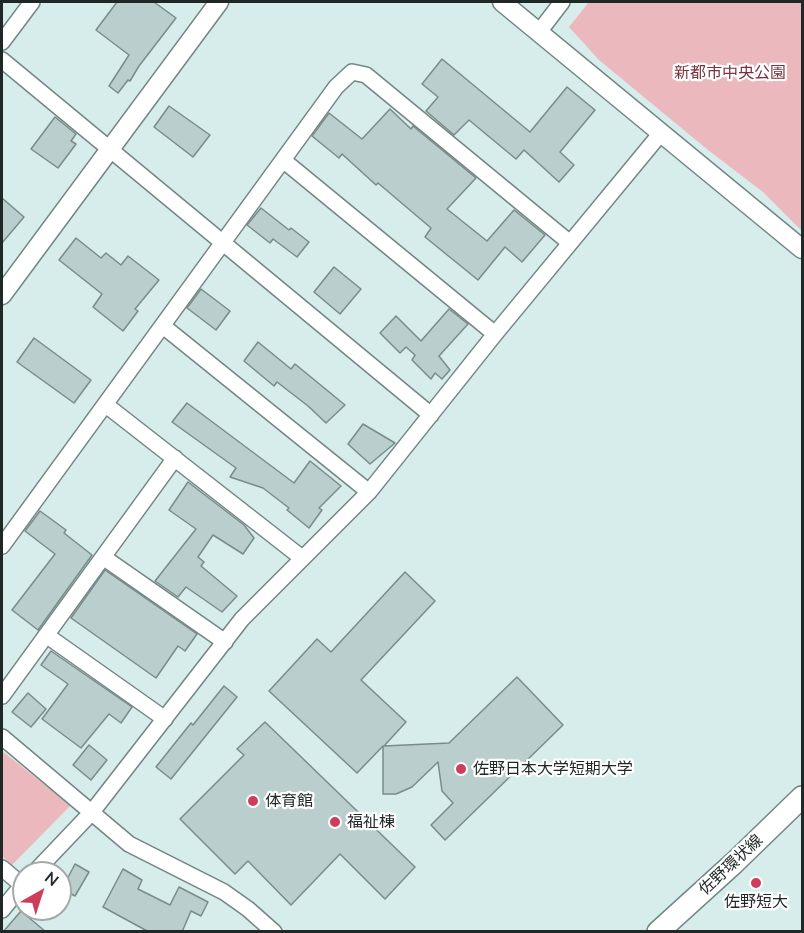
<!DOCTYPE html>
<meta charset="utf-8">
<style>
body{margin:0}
#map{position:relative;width:804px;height:933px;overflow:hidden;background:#d7edeb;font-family:Mulish,sans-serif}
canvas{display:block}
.frame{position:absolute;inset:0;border:3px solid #1f2727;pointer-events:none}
.north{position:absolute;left:12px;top:861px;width:60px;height:60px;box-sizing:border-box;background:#fff;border:2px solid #a5a9a9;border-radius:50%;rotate:39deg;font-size:16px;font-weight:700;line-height:24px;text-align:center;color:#1f2727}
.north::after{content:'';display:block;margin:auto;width:21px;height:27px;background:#ce3e5a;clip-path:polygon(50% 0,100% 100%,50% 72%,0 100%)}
</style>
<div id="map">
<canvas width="804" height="933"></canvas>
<div class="frame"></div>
<div class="north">N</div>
</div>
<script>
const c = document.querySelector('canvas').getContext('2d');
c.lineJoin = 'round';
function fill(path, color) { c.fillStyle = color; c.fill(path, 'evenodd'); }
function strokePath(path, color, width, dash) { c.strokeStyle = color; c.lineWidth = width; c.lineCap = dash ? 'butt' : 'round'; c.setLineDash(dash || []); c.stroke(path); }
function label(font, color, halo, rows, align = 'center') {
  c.font = font + ' Mulish,"Noto Sans JP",sans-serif'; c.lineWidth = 4.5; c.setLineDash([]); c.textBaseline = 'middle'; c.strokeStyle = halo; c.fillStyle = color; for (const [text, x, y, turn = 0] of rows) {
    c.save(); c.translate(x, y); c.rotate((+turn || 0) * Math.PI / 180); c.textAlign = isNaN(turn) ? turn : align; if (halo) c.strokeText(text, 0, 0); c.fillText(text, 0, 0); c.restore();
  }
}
fill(new Path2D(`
 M589 2H802V231L763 192 708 150 599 60 569 27Z
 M2 751 71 805 12 865 2 856Z`), '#ebb9bd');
const building = new Path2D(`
 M117 2H154L176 18 139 66 130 81 128 80 118 93 109 86 129 55 96 30Z
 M442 59 530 132 567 87 595 110 560 152 574 165 559 182 524 150 516 159 469 120 454 135 426 111 438 97 422 84Z
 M169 106 210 135 193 157 154 127Z
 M390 109 411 129 413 126 476 178 447 209 487 241 514 210 545 235 522 262 505 247 478 280 425 237 431 228 378 183 376 185 342 154 339 158 312 136 329 113 362 139Z
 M55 117 76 134 71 141 76 144 58 168 31 149Z
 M2 198 24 217 2 243Z
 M261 208 289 230 291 228 309 242 297 257 273 239 270 243 247 225Z
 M76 238 101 258 106 253 121 265 128 256 159 280 135 309 138 311 123 331 93 307 102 294 59 260Z
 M334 267 361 289 340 314 314 292Z
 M201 289 230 311 216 330 187 308Z
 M449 309 468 324 439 356 450 370 442 379 435 373 431 379 412 360 415 355 406 347 400 353 380 333 396 316 421 341Z
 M34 338 91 380 74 403 17 362Z
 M258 342 291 369 295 364 345 405 326 423 308 406 277 382 274 386 244 361Z
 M187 403 294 483 310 461 341 486 319 508 322 510 309 528 287 510 289 508 263 488 230 477 236 468 172 422Z
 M363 424 395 443 370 464 348 444Z
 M188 482 244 525 254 538 243 554 213 535 198 557 204 562 201 566 237 596 222 612 186 587 178 597 155 581 196 529 169 510Z
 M40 511 66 530 64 533 92 555 38 630 12 610 55 554 25 531Z
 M105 570 197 634 185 651 178 646 156 678 71 618Z
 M405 572 435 601 361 680 406 722 384 746 449 743 517 677 563 725 445 840 431 825 453 803 442 791 438 762 412 787 396 794H383V746L357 773 269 691 317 639 331 652Z
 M51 651 132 707 121 723 109 714 81 748 42 719 68 684 41 665Z
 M224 686 237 697 171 779 156 767 191 723 193 725Z
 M28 693 46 709 31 727 12 712Z
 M265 722 415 867 385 899 340 854 291 905 248 861 235 874 180 819 244 755 237 749Z
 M89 745 107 760 91 780 73 765Z
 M75 864 89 872 75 896 62 889Z
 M123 869 142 880 138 889 170 905 179 887 208 902 201 916 191 911 182 932H149L103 907Z
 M21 911 46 932H3Z`);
fill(building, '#bacfcd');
strokePath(building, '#788c8a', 1.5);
const minor = new Path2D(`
 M539 32 562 2
 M2 42 32 2
 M2 60 431 415
 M283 160 495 334
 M163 326 369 492
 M106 405 302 558
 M2 546C114 393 224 239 336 87L352 72 366 75 570 243
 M103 557 225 642
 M46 635 165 719
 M2 696 175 458
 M2 737 129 844 224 892 248 909 274 932
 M2 868 22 885
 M34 873 92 812 242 619 369 492 495 334 661 133
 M2 910 24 883`);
const tertiary = new Path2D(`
 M502 2 802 249
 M2 295 219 2`);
const secondary = new Path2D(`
 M658 932 734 863 802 797`);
strokePath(minor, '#728684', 18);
strokePath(tertiary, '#728684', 21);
strokePath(secondary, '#728684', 24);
strokePath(minor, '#fff', 15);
strokePath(tertiary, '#fff', 18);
strokePath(secondary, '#fff', 21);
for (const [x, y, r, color] of [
 [461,769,6,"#ce3e5a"],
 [253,801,6,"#ce3e5a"],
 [335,822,6,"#ce3e5a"],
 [756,883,6,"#ce3e5a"]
]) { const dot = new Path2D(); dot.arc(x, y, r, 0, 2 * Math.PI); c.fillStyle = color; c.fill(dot); strokePath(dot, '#fff', 2); }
label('16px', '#7a333d', '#fff', [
 ["新都市中央公園",730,73]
]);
label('16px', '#1f2727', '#fff', [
 ["佐野日本大学短期大学",473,769],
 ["体育館",265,801],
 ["福祉棟",347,822],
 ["佐野短大",756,902,"center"]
], 'left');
label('16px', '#1f2727', '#fff', [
 ["佐野環状線",731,865,-43]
]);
</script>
